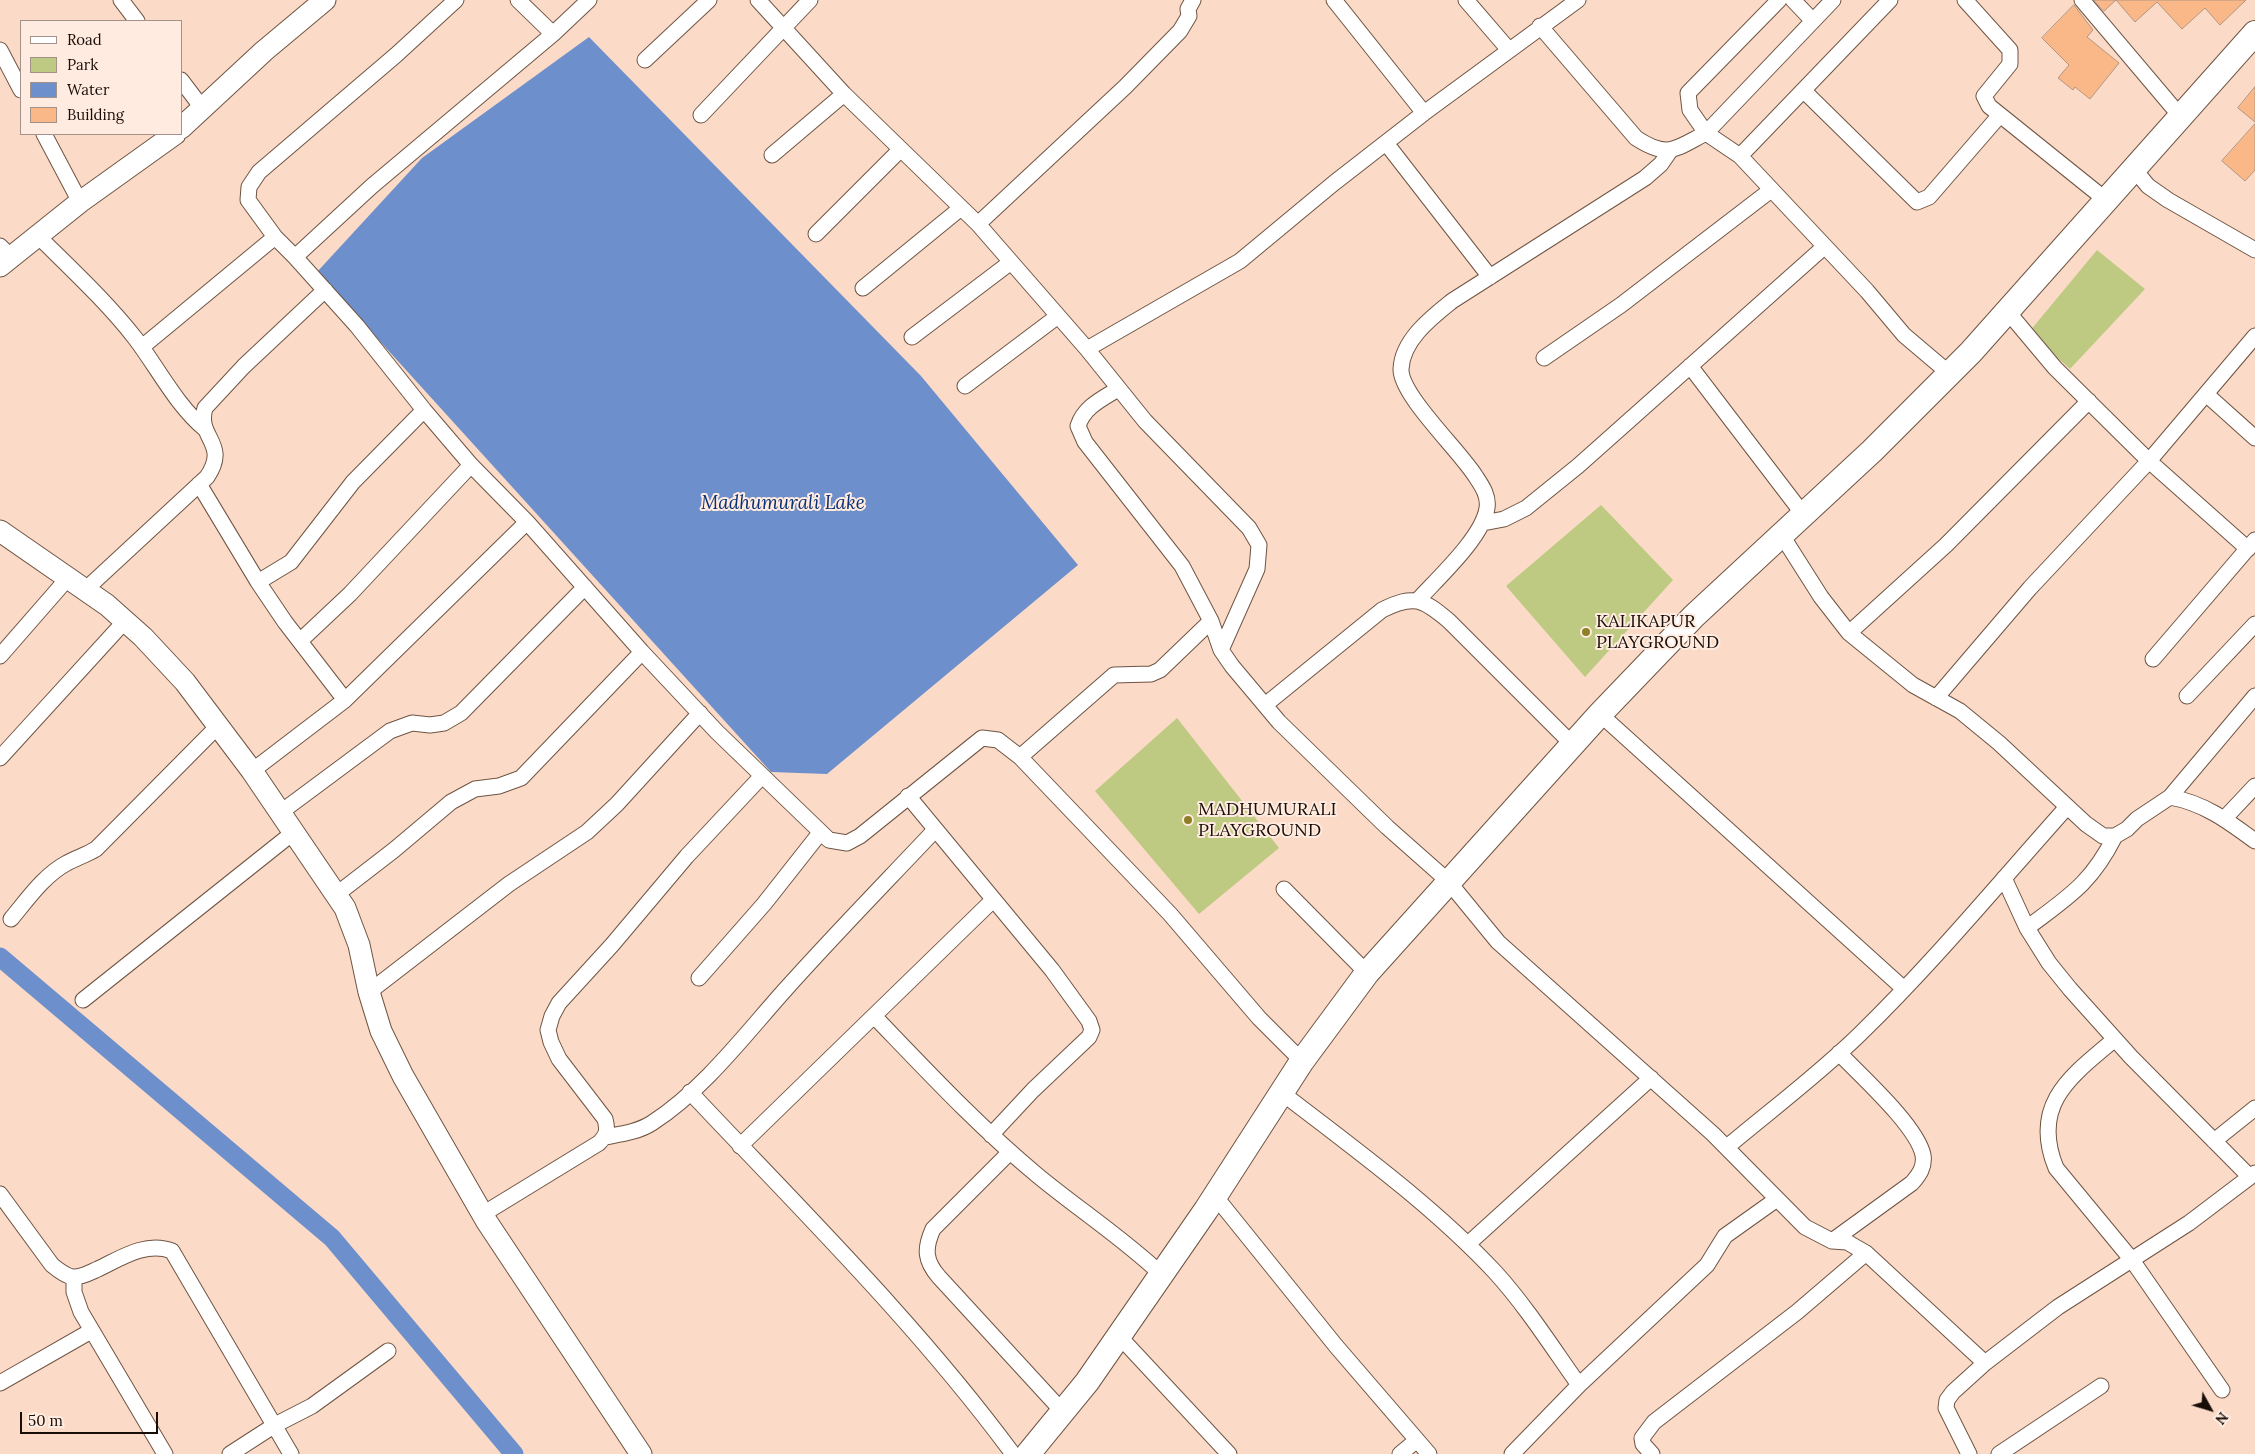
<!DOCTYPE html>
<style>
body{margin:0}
#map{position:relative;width:2255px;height:1454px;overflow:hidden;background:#fbdbc7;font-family:Lora,serif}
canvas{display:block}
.legend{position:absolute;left:20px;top:20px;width:162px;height:115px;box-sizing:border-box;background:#ffebdf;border:1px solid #a39289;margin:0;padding:6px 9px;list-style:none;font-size:15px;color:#180d07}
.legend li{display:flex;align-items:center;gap:10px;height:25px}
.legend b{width:25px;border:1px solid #a39289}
.north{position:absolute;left:2185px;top:1384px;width:50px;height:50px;-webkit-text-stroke:4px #ffebdf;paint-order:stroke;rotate:129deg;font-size:14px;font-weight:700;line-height:20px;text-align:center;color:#180d07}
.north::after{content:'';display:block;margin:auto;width:18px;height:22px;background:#180d07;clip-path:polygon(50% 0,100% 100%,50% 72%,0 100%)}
.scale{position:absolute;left:20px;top:1412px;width:138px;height:22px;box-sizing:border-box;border:2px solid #180d07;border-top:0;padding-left:6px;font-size:15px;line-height:18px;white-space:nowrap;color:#180d07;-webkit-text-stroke:4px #ffebdf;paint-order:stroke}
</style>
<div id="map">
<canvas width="2255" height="1454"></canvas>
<ul class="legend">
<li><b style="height:6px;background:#fff"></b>Road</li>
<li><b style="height:14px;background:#beca81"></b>Park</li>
<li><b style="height:14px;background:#6d8fcb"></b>Water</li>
<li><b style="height:14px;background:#fab889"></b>Building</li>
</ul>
<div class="north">N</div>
<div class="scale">50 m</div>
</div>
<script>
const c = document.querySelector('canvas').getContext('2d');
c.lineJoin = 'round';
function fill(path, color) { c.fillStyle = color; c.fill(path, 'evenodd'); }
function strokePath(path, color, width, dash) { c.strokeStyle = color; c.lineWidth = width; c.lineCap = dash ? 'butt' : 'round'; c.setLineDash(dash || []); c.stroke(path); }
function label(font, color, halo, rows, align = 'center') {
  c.font = font + ' Lora,serif'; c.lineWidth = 4; c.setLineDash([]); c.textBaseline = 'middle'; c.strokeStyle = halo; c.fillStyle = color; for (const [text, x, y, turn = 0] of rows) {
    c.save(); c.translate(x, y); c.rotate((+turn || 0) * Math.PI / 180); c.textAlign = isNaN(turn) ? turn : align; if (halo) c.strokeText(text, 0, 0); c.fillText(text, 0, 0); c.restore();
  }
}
fill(new Path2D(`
 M2097 250 2145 289 2070 369 2029 332Z
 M1601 505 1673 580 1585 677 1506 586Z
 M1177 718 1279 848 1199 914 1095 791Z`), '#beca81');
fill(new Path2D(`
 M589 37 921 376 1078 565 827 774 771 772 317 272 422 158Z`), '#6d8fcb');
strokePath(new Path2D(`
 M0 957 332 1238 514 1454`), '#6d8fcb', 19);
const building = new Path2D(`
 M2094 0H2246L2220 25 2205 8 2182 29 2157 2 2135 22 2116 0 2104 11Z
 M2074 5 2093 30 2087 37 2119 63 2090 99 2075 87 2073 90 2058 78 2069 65 2042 38Z
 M2255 87V122L2238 108Z
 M2255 124V170L2245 181 2222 161Z`);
fill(building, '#fab889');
strokePath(building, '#b29581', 1);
const street = new Path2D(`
 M121 0 137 21
 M518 0 553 34
 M589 0 553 34 372 186 295 257 357 326 424 410 471 465 527 522 642 652 717 732 829 840 847 843 860 836 982 738 998 740 1020 757 1170 914 1259 1018 1302 1061
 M758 0 844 94 978 224 1087 349 1145 421 1249 528 1259 545 1257 569 1221 650 1232 666 1279 722 1387 827 1448 881 1498 942 1713 1134 1805 1227 1832 1241 1847 1242 1866 1253 1985 1363
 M1334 0 1424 113
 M1466 0 1509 50
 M1779 0 1688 93 1690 110 1706 133 1833 0
 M1793 0 1813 21
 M1965 0 2010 50V64L1984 96 1989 106 2106 200
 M2082 0 2181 117
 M1540 26 1636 138C1668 159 1675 149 1706 133L1740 156 1867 291 1904 335 1950 374
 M0 50 21 90
 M645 60 709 0
 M181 80 203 109
 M1804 91 1917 202 1929 197 2000 115
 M701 115 810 0
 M44 134 80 202
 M1386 143 1490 277
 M772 155 844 94
 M1740 156 1890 0
 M2134 169 2148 186 2168 200 2255 250
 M978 224 1125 87 1180 31 1189 16 1188 9 1193 0
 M816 234 900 150
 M37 235C70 268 106 301 135 338 158 368 176 405 205 429
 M0 246 10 256
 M295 257 275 237 248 200 249 187 259 172 396 55 456 0
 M863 288 961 208
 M2008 312 2055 368 2149 461 2255 336
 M912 337 1011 262
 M142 347 275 237
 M1087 349 1240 261 1334 183 1424 113 1578 0
 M1544 358 1621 305 1771 190
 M1690 366 1803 514
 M965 386 1058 316
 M1118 389C1102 399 1084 407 1078 426L1085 442 1182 566 1211 621 1221 650
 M2206 394 2255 438
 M199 484 258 582 285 622 345 700
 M1483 523 1504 519 1526 508 1578 466 1824 247
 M1781 534 1821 597 1849 633 1913 685 1960 711 1999 743 2086 824 2103 836H2115L2127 829 2137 819 2170 797C2204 803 2228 821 2255 841
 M258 582 291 562 353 482 424 410
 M85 590 207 477C230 443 196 438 205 408L244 366 325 290
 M1417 601C1438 578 1483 537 1487 508 1489 496 1482 486 1476 477 1461 452 1400 395 1401 369 1402 340 1432 317 1452 301L1645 178 1661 164 1670 151
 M1849 633 1946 545 2089 401
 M300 641 350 594 471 465
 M0 656 68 578
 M2153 659 2255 540
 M2187 696 2255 624
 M1936 698 2030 588 2149 461 2248 549
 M1265 705 1382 610C1414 594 1423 599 1449 621L1573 745
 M1600 714 1903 988
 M1020 757 1114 675 1151 674 1160 670 1211 621
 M0 758 125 621
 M252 771 345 700 527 522
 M908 796 1052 970 1089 1021 1092 1030 1089 1037 1033 1090 991 1135
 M2170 797 2255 696
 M281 812 390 731 412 723 430 725 444 723 461 713 585 587
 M2224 819 2255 786
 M2004 878 2027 928 2049 963 2070 989 2131 1057 2250 1177
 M1284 889 1367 973
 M337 894 394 850 451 802 475 789 499 786 521 778 642 652
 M11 919C27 900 44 875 67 863 76 858 86 855 96 849L219 725
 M2027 928C2068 897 2091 884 2115 836
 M699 978 764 904 820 833
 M369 992 509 884 587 832 617 804 700 713
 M83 1000 294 832
 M874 1016C927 1071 978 1126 1037 1175 1078 1209 1123 1238 1162 1275
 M2115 1039C2071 1076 2030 1104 2056 1168L2132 1260 2222 1390
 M690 1092C801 1210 917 1324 1013 1454
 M1282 1093C1355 1149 1432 1205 1495 1272 1526 1306 1552 1347 1579 1385
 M605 1137C621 1134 638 1132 652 1123 704 1089 743 1037 784 991 833 936 885 883 935 830
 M2214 1141 2255 1108
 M740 1146 993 900
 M1727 1147C1771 1110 1818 1075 1860 1034 1933 963 1999 883 2067 807
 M1010 1152 933 1229C924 1249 925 1261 939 1277L1063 1412
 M0 1194 52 1265C58 1270 64 1275 72 1277 81 1278 91 1272 98 1269 121 1258 146 1241 172 1251L291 1454
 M1215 1196 1336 1346 1429 1454
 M483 1214 599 1143C607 1135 608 1130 605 1119L559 1059 551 1042 548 1030 552 1016 559 1003 612 945 687 856 761 777
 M1832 1241 1912 1183C1919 1175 1925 1167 1923 1155 1917 1126 1861 1076 1839 1053
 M1468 1244 1651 1078
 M74 1277V1292L81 1312 165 1454
 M1119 1336 1229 1454
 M0 1383 91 1331
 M230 1454 275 1425 312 1406 388 1351
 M1400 1454 1417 1440
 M1512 1454 1579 1385 1707 1265 1725 1236 1777 1199
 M1652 1454 1643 1444 1642 1438 1654 1422 1797 1312 1866 1253
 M1969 1454 1946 1408 1947 1400 1953 1392 1985 1363 2058 1307 2189 1223 2255 1173
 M1999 1454 2101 1386`);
const secondary = new Path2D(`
 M181 128 264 51 325 0
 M0 266 80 202 175 134
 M0 531 107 605 143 637 185 682 252 771 345 908 359 945 369 992 381 1031 403 1076 487 1222 641 1454`);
const primary = new Path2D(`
 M1028 1454 1087 1382 1206 1210 1302 1061 1367 973 1600 714 1694 616 1872 451 1971 352 2255 33`);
strokePath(street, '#6f5443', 17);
strokePath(secondary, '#6f5443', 23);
strokePath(primary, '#6f5443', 26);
strokePath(street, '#fff', 15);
strokePath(secondary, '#fff', 21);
strokePath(primary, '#fff', 24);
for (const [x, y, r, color] of [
 [1586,632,5,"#8d7f26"],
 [1188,820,5,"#8d7f26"]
]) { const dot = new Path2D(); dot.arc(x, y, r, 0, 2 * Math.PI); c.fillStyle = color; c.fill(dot); strokePath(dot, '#ffebdf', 2); }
label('18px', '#180d07', '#ffebdf', [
 ["KALIKAPUR",1596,622],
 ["PLAYGROUND",1596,643],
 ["MADHUMURALI",1198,810],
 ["PLAYGROUND",1198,831]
], 'left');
label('italic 19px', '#083077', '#ffebdf', [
 ["Madhumurali Lake",783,504]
]);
</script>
